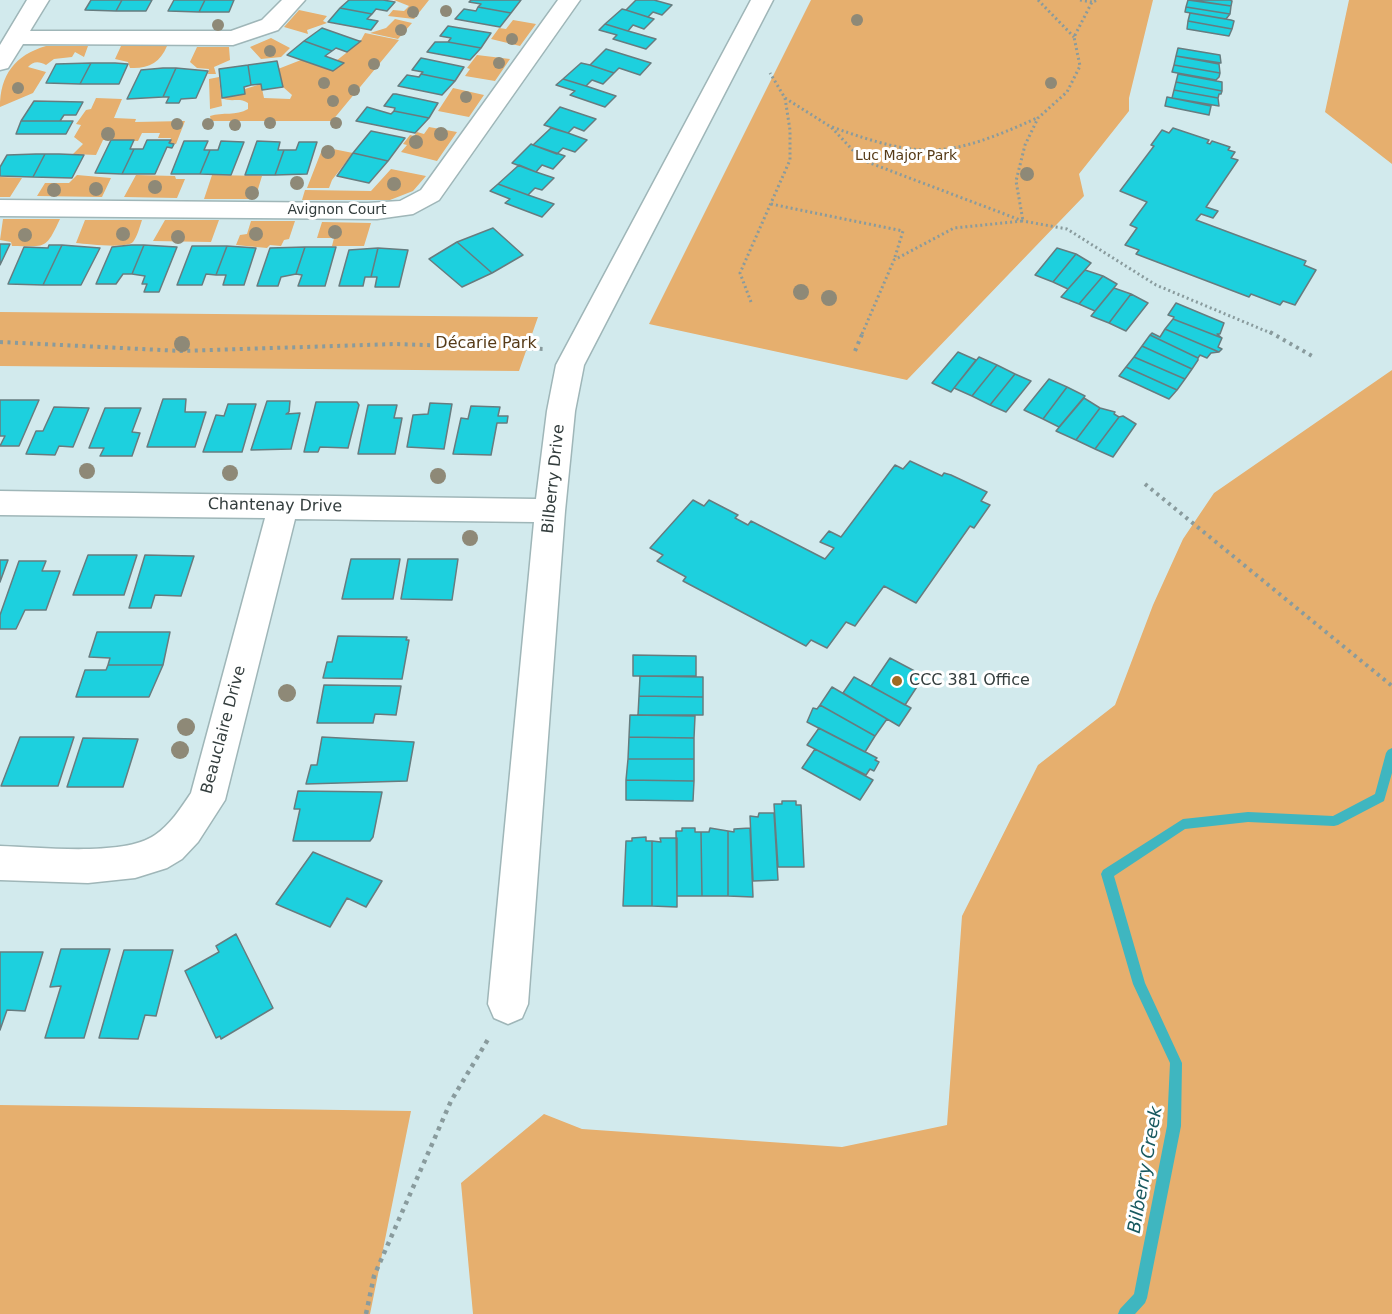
<!DOCTYPE html>
<meta charset="utf-8">
<style>
body{margin:0}
canvas{display:block;background:#d2eaed}
</style>
<canvas width="1392" height="1314"></canvas>
<script>
const c = document.querySelector('canvas').getContext('2d');
c.lineJoin = 'round';
function fill(path, color) { c.fillStyle = color; c.fill(path, 'evenodd'); }
function strokePath(path, color, width, dash) { c.strokeStyle = color; c.lineWidth = width; c.lineCap = dash ? 'butt' : 'round'; c.setLineDash(dash || []); c.stroke(path); }
function label(font, color, halo, rows, align = 'center') {
  c.font = font + ' "DejaVu Sans",sans-serif'; c.lineWidth = 6; c.setLineDash([]); c.textBaseline = 'middle'; c.strokeStyle = halo; c.fillStyle = color; for (const [text, x, y, turn = 0] of rows) {
    c.save(); c.translate(x, y); c.rotate((+turn || 0) * Math.PI / 180); c.textAlign = isNaN(turn) ? turn : align; if (halo) c.strokeText(text, 0, 0); c.fillText(text, 0, 0); c.restore();
  }
}
fill(new Path2D(`
 M394 0H429L414 19 388 16 393 10 404 11 409 6Z
 M811 0H1153L1129 98V111L1079 174 1084 196 907 380 649 324Z
 M1349 0H1392V164L1325 112Z
 M299 10 327 16 323 21 327 23 307 30 308 34 284 27Z
 M395 19 412 23 398 39 370 33 386 28Z
 M513 20 536 24 520 46 491 39 499 28 506 29Z
 M365 33 399 40 332 121H211L210 116C223 112 236 116 248 109V103C239 97 232 103 222 98L245 94V89L261 84 264 98 290 99 292 95 283 87 278 69 301 60 333 71 343 64 336 61 360 42Z
 M271 38 290 48 281 57 261 59 250 47Z
 M46 46H88L84 57 75 52 72 57 54 59 46 65C39 61 33 61 28 67L46 72 33 93 0 107C0 75 15 55 46 46Z
 M121 46H167C160 63 148 69 130 68L128 62 115 59Z
 M197 47H229L230 60 214 67 216 74H208L209 69 197 68 190 62Z
 M477 55 510 59 495 81 465 76 470 69 467 68Z
 M219 77 222 106 210 109 209 79Z
 M453 88 484 95 469 117 438 111Z
 M96 98 122 99 114 118 136 119 135 122 185 121 176 144 169 143 171 138H158L160 133H142L138 141 103 140 96 155 73 154 83 144 74 137 81 125 76 124 86 110 91 109Z
 M429 127 457 132 437 161 401 152 407 145 403 144 410 135 414 136 417 132 424 134Z
 M323 147 353 153 332 180 329 188H307Z
 M391 169 426 176 413 191 390 200H302L305 190 371 191Z
 M77 175 111 178 102 197 37 196 45 183H69Z
 M136 175 175 176 176 179H185L177 198 124 197Z
 M212 175 262 176 255 199H204Z
 M0 177 22 178 10 197H0Z
 M3 219H60C45 251 46 246 12 246L11 242 0 240Z
 M85 220H142C140 226 137 237 133 242 126 249 87 244 76 243Z
 M165 220H219L211 242 153 241Z
 M251 221H295L289 239 284 240 281 246 270 245 267 248 236 245 240 235 247 234Z
 M322 222 371 223 364 246H332L334 238H317Z
 M0 312 538 317 519 371 0 366Z
 M1392 370V1314H473L461 1183 544 1114 582 1129 842 1147 947 1125 962 916 1038 765 1115 705 1153 605 1183 539 1214 493Z
 M0 1105 411 1111 370 1314H0Z`), '#e6af6e');
fill(new Path2D(`
 M1392 748V773L1384 801 1338 825 1334 826 1248 822 1185 829 1114 876 1145 983 1182 1063 1181 1126 1147 1298 1145 1303 1135 1314H1118L1120 1309 1134 1294 1167 1126 1170 1063 1133 984 1101 874 1103 870 1183 819 1248 812 1333 816 1375 794 1386 753 1388 750Z`), '#3fb6c0');
const building = new Path2D(`
 M91 0H122L116 11 85 10Z
 M122 0H152L146 11H116Z
 M174 0H205L199 12 168 11Z
 M205 0H234L229 12H199Z
 M349 0H383L395 2 387 11 376 9 372 14 340 8Z
 M471 0H521L511 13 478 7 481 4 469 2Z
 M636 0H654L672 5 662 15 653 12 648 17 626 10Z
 M1188 0 1231 6 1230 14 1186 7Z
 M1192 0H1230L1232 1 1231 6Z
 M478 7 511 13 500 27 455 19 464 9 476 11Z
 M1186 7 1230 14 1226 19 1185 12Z
 M340 8 372 14 367 19 378 21 371 30 328 22Z
 M622 9 626 10 654 19 644 29 633 25 628 31 605 24Z
 M1190 13 1231 20 1234 21 1232 29 1188 21Z
 M1188 21 1232 29 1229 36 1187 29Z
 M605 24 628 31 656 39 646 49 613 39 617 35 599 30Z
 M448 26 460 28 491 33 481 48 448 42 451 38 440 36Z
 M322 28 359 41H361L347 52 336 48 332 51 304 41Z
 M304 41 332 51 325 56 344 63 333 71 287 55Z
 M435 42H448L481 48 470 60 427 52Z
 M1178 48 1220 55 1221 63 1176 56Z
 M606 49 651 63 640 75 619 68 614 73 590 65Z
 M1176 56 1219 64 1220 73 1174 65Z
 M421 58 426 59 464 67 455 81 421 74 423 72 412 70Z
 M277 61 283 87 262 90 261 84 251 85 248 65Z
 M91 63 80 84 46 83 56 64Z
 M91 63H115L128 64 119 84H80Z
 M581 63 590 65 614 73 603 84 592 80 586 86 563 79Z
 M248 65 251 85 244 87 245 94 222 98 219 69Z
 M1174 65 1220 73 1219 77 1216 80 1172 72Z
 M163 68H176L163 97 127 99 141 70Z
 M176 68 208 71 196 98 181 99 179 103H166L169 97H163Z
 M421 74 455 81 442 95 398 86 407 75 419 77Z
 M1178 74 1222 82V91L1176 82Z
 M563 79 586 86 616 96 605 107 570 95 575 91 556 85Z
 M1176 82 1222 91 1221 94H1219L1218 98 1174 90Z
 M1174 90 1218 98 1219 106 1172 98Z
 M393 94H396L438 103 429 118 394 111 395 108 384 106Z
 M1167 97 1211 106 1209 115 1165 106Z
 M34 101 83 102 76 115H64L60 121H21Z
 M367 107 391 114 394 111 429 118 415 133 356 121Z
 M560 107 596 119 584 131 574 127 568 133 544 125Z
 M21 121H73L66 134H16Z
 M551 128 568 133 587 140 575 152 563 148 557 154 533 145Z
 M1173 128 1209 140 1207 143 1210 144 1212 141 1230 147 1228 150 1235 152 1231 158 1238 160 1206 207 1218 211 1213 218 1201 214 1196 220 1306 261 1304 265 1316 270 1295 305 1283 301 1280 305 1251 294 1249 297 1136 254 1139 250 1125 245 1137 228 1130 225 1147 202 1120 191 1154 146 1151 145 1162 130 1169 133Z
 M371 131 405 138 388 161 353 153Z
 M111 140H134L130 149H134L122 174 95 173Z
 M147 140H171L169 143 174 144 172 148 167 147 155 174H122L134 149H143Z
 M184 141H208L204 150H210L200 174H171Z
 M221 141 244 142 231 175 200 174 210 150H218Z
 M257 141 280 142 278 150H284L275 175H245Z
 M299 142H317L307 174 275 175 284 150H296Z
 M531 144 533 145 565 156 553 169 542 165 536 172 512 163Z
 M353 153 388 161 369 183 337 176Z
 M36 154H45L33 177 0 176V167L7 155Z
 M45 154H59L84 155 72 178 33 177Z
 M519 165 536 172 554 178 542 190 535 188 528 195 498 184Z
 M498 184 528 195 554 204 542 217 505 203 510 199 490 191Z
 M493 228 523 255 492 273 457 242Z
 M457 242 492 273 462 287 429 259Z
 M0 244H10L0 265Z
 M49 245H62L43 285 8 284 24 247 48 248Z
 M62 245 100 248 81 285H43Z
 M131 245H144L132 274H123L116 284H96L112 247Z
 M144 245 177 247 159 292H144L147 284H142L145 276 132 274Z
 M192 246H227L216 275 206 274 202 285H177Z
 M227 246 256 248 244 285H223L226 275H216Z
 M305 247 296 274 281 277 278 286H257L270 248Z
 M305 247H336L325 286H298L302 275 296 274Z
 M378 248 371 277H365L363 286H339L349 250Z
 M378 248 408 250 399 287H375L377 277H371Z
 M1057 248 1076 254 1053 282 1035 275Z
 M1076 254 1091 263 1068 289 1053 282Z
 M1085 270 1103 276 1079 304 1061 297Z
 M1103 276 1117 284 1095 311 1079 304Z
 M1114 288 1131 294 1109 323 1091 316Z
 M1131 294 1148 303 1126 331 1109 323Z
 M1176 303 1224 323 1220 334H1217L1222 338 1173 319 1174 317 1168 315Z
 M1173 319 1222 338 1218 347 1222 349 1219 352 1165 329Z
 M1165 329 1219 352 1211 353 1207 358 1200 355 1198 358 1150 335 1152 333 1160 337Z
 M1150 335 1198 358V360L1192 369 1142 346Z
 M1142 346 1192 369 1185 379 1134 357Z
 M958 352 976 360 954 388 951 392 932 383Z
 M979 357 997 365 972 396 954 388Z
 M1134 357 1185 379 1177 390 1126 367Z
 M997 365 1015 374 990 405 972 396Z
 M1126 367 1177 390 1169 399 1119 376Z
 M1015 374 1031 381 1006 412 990 405Z
 M1049 379 1067 387 1043 419 1024 410Z
 M1067 387 1085 396 1059 427 1043 419Z
 M1084 398 1100 408 1076 440 1056 431Z
 M163 399H186L185 412H206L195 447H147Z
 M0 400H39L19 446H0L5 436H0Z
 M267 401H290L289 412 286 414 300 413 291 449 251 450Z
 M316 402H357L359 405 348 448 320 447 318 452H304Z
 M430 403 452 404 444 449 407 447 413 415 428 414Z
 M228 404H256L242 452H203L216 415 224 416Z
 M368 405H397L394 418H402L395 454H358Z
 M471 406 500 407 498 416H508L507 423H497L491 455 453 454 461 418 468 419Z
 M54 407 89 408 73 447 59 446 55 455 26 454 36 431H43Z
 M105 408H141L132 432 140 433 132 456H100L104 448H89Z
 M1100 408 1115 412 1114 414 1119 417 1095 449 1076 440Z
 M1123 416 1136 424 1113 457 1095 449 1119 417Z
 M910 461 942 476 944 473 951 475 987 492 981 501 990 505 974 528 970 526 916 603 884 586 855 626 846 622 827 648 811 640 806 646 683 581 686 577 657 561 663 555 650 548 693 500 704 506 709 500 738 515 735 518 748 525 751 521 825 559 834 548 820 542 829 531 841 537 895 465 903 469Z
 M88 555H137L124 595H73Z
 M145 555 194 556 181 596 155 595 151 608H129Z
 M351 559H400L393 599H342Z
 M408 559H458L452 600 401 599Z
 M0 560H8L0 582Z
 M19 561H46L42 571H60L46 610H25L16 629H0V615Z
 M97 632H170L163 665H108L110 658 89 657Z
 M338 636 407 637 406 640H409L402 679 323 678 327 662H332Z
 M633 655 696 656V676H633Z
 M890 658 924 676 905 705 871 686Z
 M108 665H163L149 697H76L85 670H106Z
 M640 676 703 677V697L639 696Z
 M854 677 911 708 899 726 843 693Z
 M324 685 401 686 396 715 375 714 373 723H317Z
 M832 687 887 719 875 736 820 705Z
 M639 696 703 697V715H638Z
 M820 705 875 736 865 752 807 722 813 708 817 709Z
 M630 715 695 716 694 738 629 737Z
 M819 728 877 758 875 760 879 762 874 771 870 769 866 775 807 745Z
 M20 737H74L58 786H1Z
 M322 737 414 742 407 781 306 784 311 765H317Z
 M629 737 694 738V759H628Z
 M83 738 138 739 123 787H67Z
 M815 749 873 780 860 800 802 768Z
 M628 759H694V781L626 780Z
 M626 780 694 781 693 801 626 800Z
 M298 791 382 792 373 837 370 841H293L300 809H294Z
 M782 801H796V805H801L804 867H778L774 804H782Z
 M759 813H774L778 880 753 881 750 816 758 817Z
 M682 828H695V832H701L702 896H677L676 831H682Z
 M710 828 728 831V896H702L701 832H709Z
 M750 828 753 897 728 896V831L734 832V829Z
 M646 837V841H652V906H623L626 841H632V838Z
 M660 838H677V907L652 906V841L661 842Z
 M313 852 382 881 366 907 347 898 330 927 276 904Z
 M236 934 273 1008 221 1039 220 1036 216 1038 185 971 219 952 216 946Z
 M61 949H110L84 1038H45L61 986 50 987Z
 M124 950H173L156 1016 145 1015 138 1039 99 1038Z
 M0 952H43L25 1011 7 1010 0 1030Z`);
fill(building, '#1dd0de');
strokePath(building, '#677c7f', 1.5);
const minor = new Path2D(`
 M27 0H49L30 31H231L262 20 282 0H305L278 30 233 45 23 44 8 68 0 70V45Z
 M558 0H580L439 200 413 214 377 219 0 216V200L367 203 400 201 421 190Z
 M751 0H773L584 365 575 411 565 511 528 1004 522 1018 508 1024 494 1018 488 1004 534 522 295 519 225 800 198 842 182 859 167 868 135 878 88 883 0 880V846C39 847 124 857 155 835 170 825 181 808 191 793L265 518 0 515V491L536 499 547 411 556 365Z`);
strokePath(minor, '#9fb6b8', 3);
strokePath(new Path2D(`
 M1038 0 1074 37
 M1080 0 1092 2
 M785 98 831 127 862 160 1023 221 1067 229 1156 285 1273 334
 M832 127C924 160 948 158 1037 118
 M771 204 903 231 894 260
 M751 302 740 273 790 160V130L785 98 770 73
 M862 334 894 260 954 228 1023 221 1016 181 1025 145 1038 118 1067 92 1080 66 1074 37 1092 2 1098 0`), '#899b9d', 3, [2, 3]);
strokePath(new Path2D(`
 M1270 332 1312 356
 M0 342 182 351 395 344 545 349
 M855 351 863 332
 M1145 484 1392 686`), '#899b9d', 4, [3, 4.5]);
strokePath(new Path2D(`
 M366 1314 374 1276 451 1101 490 1036`), '#899b9d', 4.5, [4, 5]);
fill(minor, '#fff');
c.fillStyle = '#8e8977';
for (const [x, y, r] of [
 [446,11,6],
 [413,12,6],
 [857,20,6],
 [218,25,6],
 [401,30,6],
 [512,39,6],
 [270,51,6],
 [499,63,6],
 [374,64,6],
 [324,83,6],
 [1051,83,6],
 [18,88,6],
 [354,90,6],
 [466,97,6],
 [333,101,6],
 [270,123,6],
 [336,123,6],
 [177,124,6],
 [208,124,6],
 [235,125,6],
 [108,134,7],
 [441,134,7],
 [416,142,7],
 [328,152,7],
 [1027,174,7],
 [297,183,7],
 [394,184,7],
 [155,187,7],
 [96,189,7],
 [54,190,7],
 [252,193,7],
 [335,232,7],
 [123,234,7],
 [256,234,7],
 [25,235,7],
 [178,237,7],
 [801,292,8],
 [829,298,8],
 [182,344,8],
 [87,471,8],
 [230,473,8],
 [438,476,8],
 [470,538,8],
 [287,693,9],
 [186,727,9],
 [180,750,9]
]) { c.beginPath(); c.arc(x, y, r, 0, 2 * Math.PI); c.fill(); }
for (const [x, y, r, color] of [
 [897,681,6,"#9f6a23"]
]) { const dot = new Path2D(); dot.arc(x, y, r, 0, 2 * Math.PI); c.fillStyle = color; c.fill(dot); strokePath(dot, '#fff', 2); }
label('14px', '#563a17', '#fff', [
 ["Luc Major Park",906,156]
]);
label('14px', '#333d3d', '#fff', [
 ["Avignon Court",337,210]
]);
label('16px', '#563a17', '#fff', [
 ["Décarie Park",486,344]
]);
label('16px', '#333d3d', '#fff', [
 ["Bilberry Drive",554,479,-84],
 ["Chantenay Drive",275,506,1],
 ["Beauclaire Drive",224,730,-75]
]);
label('16px', '#333d3d', '#fff', [
 ["CCC 381 Office",909,681]
], 'left');
label('italic 18px', '#18595f', '#fff', [
 ["Bilberry Creek",1146,1170,-80]
]);
</script>
